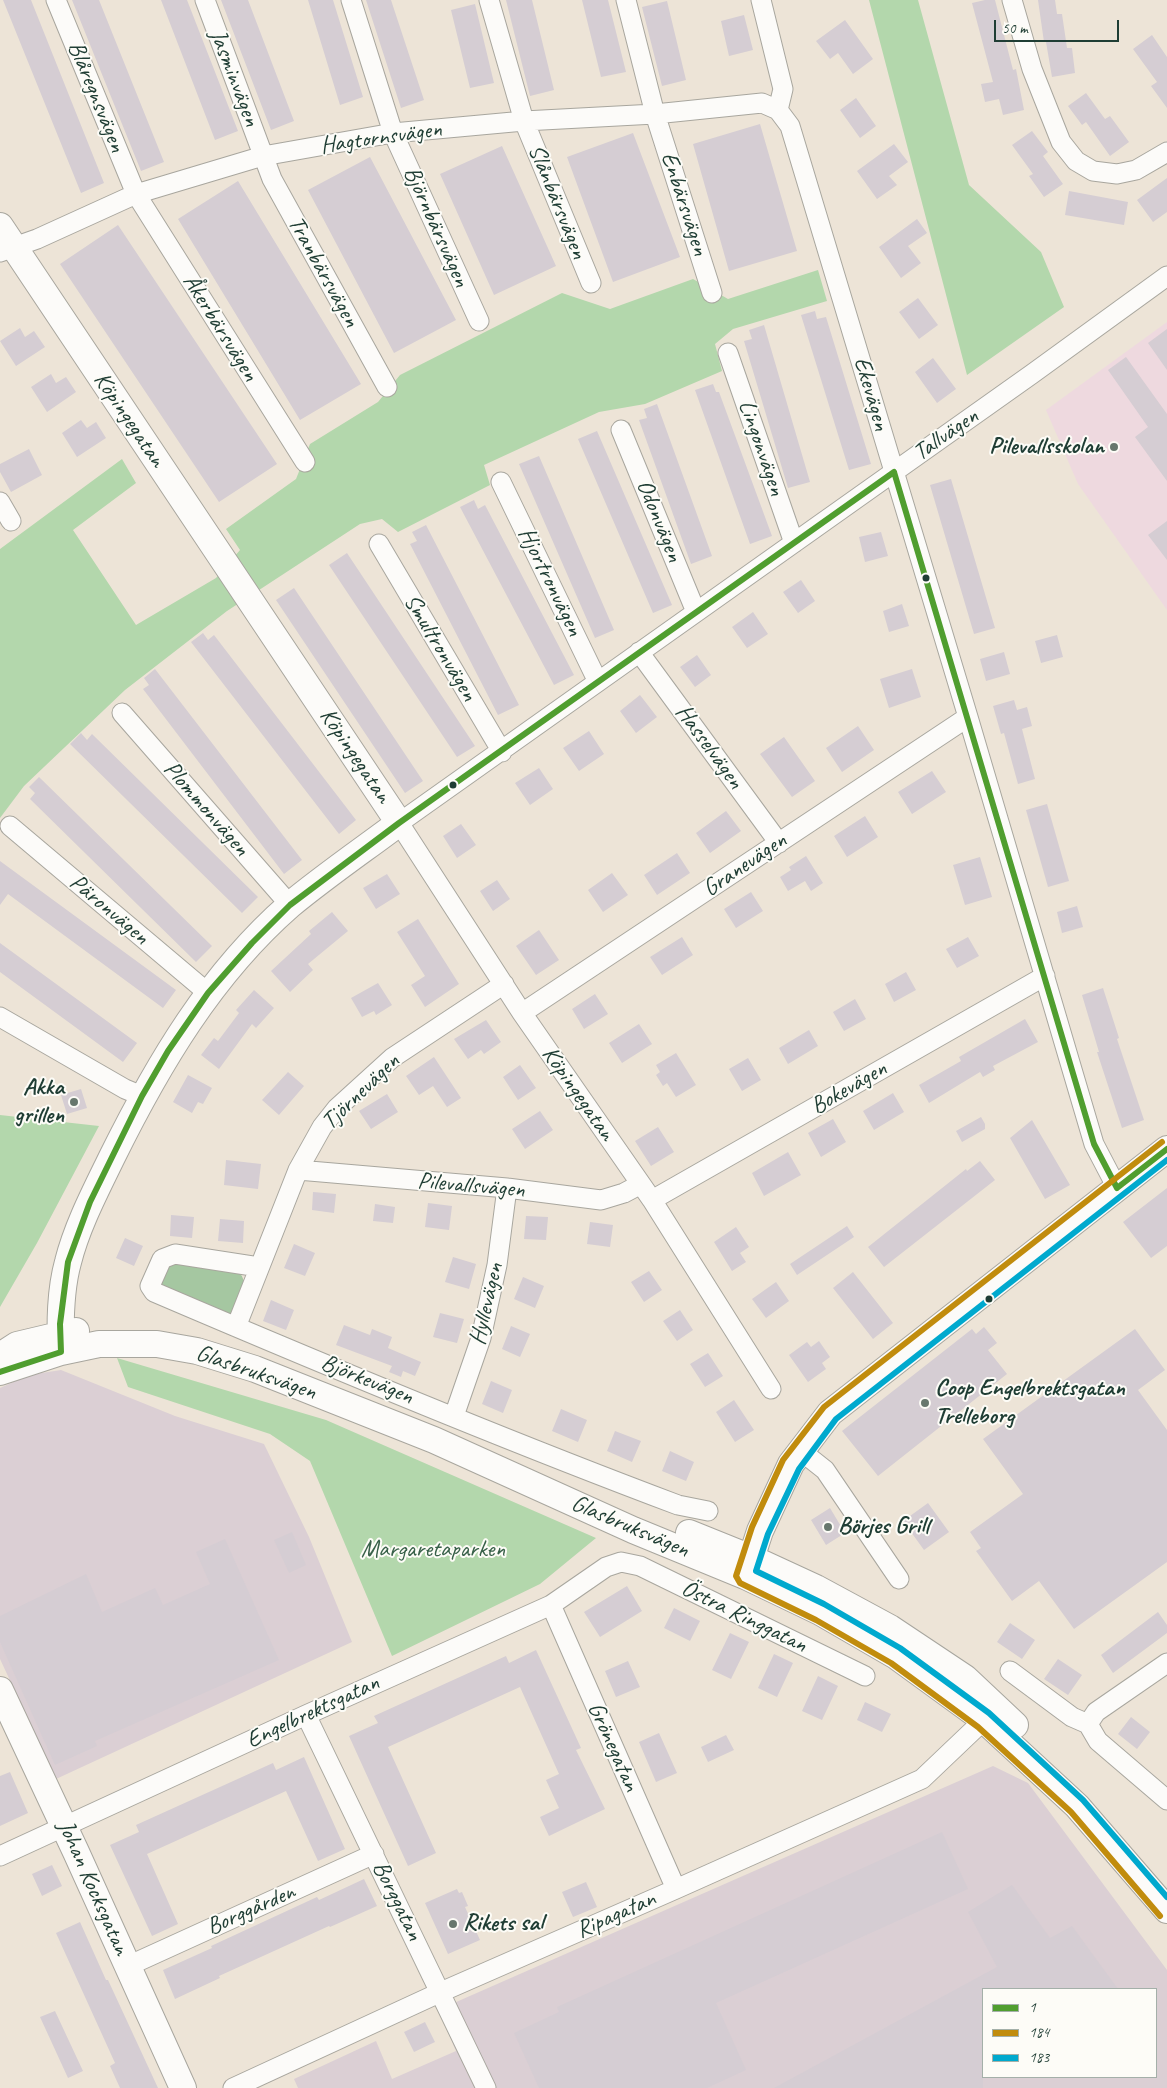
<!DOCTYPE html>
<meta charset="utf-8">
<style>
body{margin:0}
#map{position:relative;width:1167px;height:2088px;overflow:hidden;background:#ede4d7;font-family:Caveat,sans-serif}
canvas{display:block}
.legend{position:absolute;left:982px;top:1988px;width:175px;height:90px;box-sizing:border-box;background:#fdfcf7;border:1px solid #a4b0a9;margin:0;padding:6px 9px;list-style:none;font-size:15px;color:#1f3d34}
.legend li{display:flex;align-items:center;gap:10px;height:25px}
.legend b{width:25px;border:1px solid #a4b0a9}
.scale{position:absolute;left:994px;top:20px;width:125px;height:22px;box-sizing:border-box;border:2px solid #1f3d34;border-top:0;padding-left:6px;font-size:15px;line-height:18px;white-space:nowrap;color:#1f3d34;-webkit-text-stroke:4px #fdfcf7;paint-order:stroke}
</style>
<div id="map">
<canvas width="1167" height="2088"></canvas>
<ul class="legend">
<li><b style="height:6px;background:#509e2f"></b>1</li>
<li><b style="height:6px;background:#c18c0d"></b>184</li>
<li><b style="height:6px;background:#00a9ce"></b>183</li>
</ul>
<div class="scale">50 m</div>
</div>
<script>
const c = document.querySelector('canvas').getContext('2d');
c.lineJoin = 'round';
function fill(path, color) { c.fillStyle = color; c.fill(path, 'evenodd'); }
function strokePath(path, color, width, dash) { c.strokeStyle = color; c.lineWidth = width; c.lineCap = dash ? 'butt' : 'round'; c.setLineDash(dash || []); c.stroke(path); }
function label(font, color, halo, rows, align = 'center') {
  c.font = font + ' Caveat,sans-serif'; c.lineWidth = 4; c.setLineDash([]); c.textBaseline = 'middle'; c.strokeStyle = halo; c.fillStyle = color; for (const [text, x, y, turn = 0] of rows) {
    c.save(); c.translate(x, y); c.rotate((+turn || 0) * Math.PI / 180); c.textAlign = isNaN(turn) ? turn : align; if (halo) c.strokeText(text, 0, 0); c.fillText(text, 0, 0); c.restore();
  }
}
fill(new Path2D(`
 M1167 322V610L1078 484 1046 410Z`), '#eed9df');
fill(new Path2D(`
 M61 1370 175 1416 264 1444 309 1537 352 1642 56 1779 0 1659V1388L29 1375Z
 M993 1766 1028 1783 1167 1970V2088H298L294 2079 376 2041 392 2079 456 2051 438 2010ZM983 1989H1156V2077H983Z`), '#dbcfd4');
fill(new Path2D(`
 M869 0H918L969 185 1041 252 1064 307 967 375Z
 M818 270 827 301 733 329 715 344 722 371 645 404 599 412 484 465 490 485 398 532 382 519 360 524 227 611 125 690 24 786 0 818V549L122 459 136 483 73 530 136 625 216 578 240 550 226 529 296 479 310 444 378 402 400 375 562 293 610 309 693 279 728 299Z
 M0 1115 99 1126 37 1243 0 1307Z
 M117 1358 326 1420 596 1538 540 1584 392 1656 310 1461 270 1434 128 1387Z`), '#b3d7ac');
fill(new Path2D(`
 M171 1261 238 1271C252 1285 238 1301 230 1316L164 1290 160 1284Z`), '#a5c7a1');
fill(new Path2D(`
 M3 0H31L104 183 81 193Z
 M72 0H99L164 162 141 171Z
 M161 0H187L238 131 215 140Z
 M221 0H248L294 121 271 130Z
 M308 0H333L363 97 340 105Z
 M366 0H391L424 100 401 108Z
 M506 0H532L554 90 530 96Z
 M582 0H608L626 72 601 77Z
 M985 0H995L1013 70 1016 69 1024 110 1003 115 999 99 985 102 981 84 993 82 972 3Z
 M1038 0H1055L1057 14H1062L1067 48H1072L1075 73 1052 77 1046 42H1044Z
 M667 1 686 80 662 86 642 7Z
 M475 4 494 83 470 88 451 10Z
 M744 15 753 50 729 56 721 21Z
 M845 20 873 59 853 74 838 53 830 59 816 41Z
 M1152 35 1167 57V108L1151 86 1157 82 1133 49Z
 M1086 93 1105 119 1110 116 1129 142 1110 156 1086 122 1082 125 1068 106Z
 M856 98 876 126 860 138 840 110Z
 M760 124 797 251 729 271 693 144Z
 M1032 131 1048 152 1043 156 1063 184 1044 197 1029 176 1033 174 1012 145Z
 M633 133 680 257 613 282 567 157Z
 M894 144 908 162 889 176 897 185 877 199 857 171Z
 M502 146 556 266 494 295 440 174Z
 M370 157 456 320 394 353 308 190Z
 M1167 178V212L1153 222 1137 200Z
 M238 181 361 384 300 420 178 219Z
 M1069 191 1128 202 1124 225 1065 215Z
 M917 219 927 233 908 246 921 263 901 278 879 247Z
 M118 225 277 464 219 502 60 264Z
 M918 298 938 325 919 339 899 312Z
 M815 311 817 319 826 317 871 464 849 470 801 315Z
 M764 325 810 482 788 488 744 341 752 339 749 330Z
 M20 328 25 337 34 331 45 347 16 366 0 341Z
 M1167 329V370L1148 343Z
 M1126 357 1167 414V481L1135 437 1148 427 1108 370Z
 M933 358 956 389 937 403 915 372Z
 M51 374 56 383 66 377 76 392 47 412 31 387Z
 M713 384 716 392H719L772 536 750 544 695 390Z
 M657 404 712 556 691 564 639 420 647 418 644 409Z
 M81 420 87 428 96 422 106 438 77 457 62 433Z
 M597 431 672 605 653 613 578 439Z
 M29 449 42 475 11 492 0 472V464Z
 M539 456 614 630 595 638 519 464Z
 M951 479 995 628 974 634 930 485Z
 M474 500 478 509 485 505 574 675 554 685 460 507Z
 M1167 521V560L1148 535Z
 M426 525 519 705 498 715 410 544 417 541 412 532Z
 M881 532 888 556 865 562 859 537Z
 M347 553 475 746 457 757 329 565Z
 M801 580 815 601 798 613 783 592Z
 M294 588 423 781 405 793 276 600Z
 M902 604 909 626 889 632 883 611Z
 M753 612 768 634 747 648 732 627Z
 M203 633 208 640 214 635 356 820 339 834 191 642Z
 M1057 635 1063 657 1041 663 1035 641Z
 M1004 652 1010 674 986 681 980 659Z
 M697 655 711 675 695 687 680 667Z
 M155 669 302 860 284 874 143 689 149 685 144 678Z
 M912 669 921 697 889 708 880 679Z
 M640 695 657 717 636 733 620 711Z
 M1014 700 1017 710 1027 707 1032 726 1022 729 1035 779 1018 784 1004 733 1001 734 993 706Z
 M858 726 874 750 842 772 826 748Z
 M589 731 604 754 579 771 563 748Z
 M81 733 87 740 92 734 258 897 242 913 70 744Z
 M784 737 815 781 792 797 760 754Z
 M539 768 553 789 530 805 515 783Z
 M932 771 946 792 912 814 898 792Z
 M39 777 212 946 196 962 30 799 35 793 29 787Z
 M1047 804 1069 881 1048 887 1026 810Z
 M726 811 741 831 710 853 696 833Z
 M865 816 878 837 847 857 834 836Z
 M461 824 476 845 457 858 443 836Z
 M677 853 690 873 657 895 644 875Z
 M806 856 823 883 811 891 805 881 788 891 780 877 791 870 789 867Z
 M980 857 992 897 965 905 953 865Z
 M0 861 176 990 163 1008 8 894 0 905Z
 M612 873 628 895 603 912 588 890Z
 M387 874 400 894 376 909 363 888Z
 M497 880 510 899 493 911 480 891Z
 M751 892 763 911 736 928 724 909Z
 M1077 906 1083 927 1062 933 1057 912Z
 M332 912 348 931 308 964 313 970 290 992 271 971 311 934 309 931Z
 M418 919 459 984 425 1007 411 985 425 976 397 932Z
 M539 930 559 960 536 975 516 946Z
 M682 937 693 955 662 975 650 957Z
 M968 937 979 956 957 968 946 949Z
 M0 943 137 1043 123 1062 0 972Z
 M906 972 916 990 894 1002 885 984Z
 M378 983 392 1005 376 1015 374 1011 362 1017 351 998Z
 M1103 988 1119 1038 1117 1039 1144 1120 1122 1128 1097 1052H1099L1082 995Z
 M254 990 274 1008 256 1028 252 1024 219 1069 201 1055 214 1038 218 1041 239 1013 236 1010Z
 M595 994 608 1014 584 1029 572 1009Z
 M855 999 866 1019 844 1031 833 1012Z
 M1025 1019 1038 1042 993 1066 995 1070 983 1077 980 1072 929 1103 919 1085 961 1061 959 1057Z
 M486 1020 501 1042 484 1054 481 1050 468 1059 454 1039Z
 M639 1024 652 1044 622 1063 609 1043Z
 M809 1030 818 1046 788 1064 779 1048Z
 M676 1053 696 1085 676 1097 667 1083 663 1086 656 1075 660 1072 656 1065Z
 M434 1057 461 1098 447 1107 433 1086 419 1095 406 1076Z
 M748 1058 761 1080 742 1091 729 1069Z
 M520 1065 536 1088 518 1100 503 1077Z
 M288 1072 304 1086 279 1115 262 1100Z
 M188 1075 212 1088 203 1104 198 1102 192 1113 173 1102Z
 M81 1089 87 1108 67 1114 61 1095Z
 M893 1093 904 1112 874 1130 863 1111Z
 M387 1094 398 1112 371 1129 359 1111Z
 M540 1111 553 1130 525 1149 512 1129Z
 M981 1117 985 1124V1129L962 1142 956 1131Z
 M833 1119 846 1142 821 1157 808 1133Z
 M1032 1120 1070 1185 1045 1199 1010 1138Z
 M658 1127 674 1152 651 1166 635 1141Z
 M788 1152 801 1175 764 1196 752 1173Z
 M226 1160 261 1164 258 1189 224 1185Z
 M980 1161 995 1180 884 1267 868 1247 966 1169 967 1171Z
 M1167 1188V1246L1151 1258 1123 1222Z
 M313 1192 336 1194 334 1213 312 1210Z
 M428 1203 452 1206 449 1230 425 1227Z
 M375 1204 395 1207 393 1223 373 1221Z
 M171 1215 194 1217 192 1238 170 1236Z
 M526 1216 548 1217 546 1240 524 1239Z
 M220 1219 244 1221 243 1243 218 1241Z
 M590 1222 613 1225 610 1247 587 1244Z
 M847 1226 854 1237 797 1275 790 1264Z
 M736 1227 749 1247 740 1253 746 1262 732 1271 714 1242Z
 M125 1238 143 1246 134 1266 116 1258Z
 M294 1244 315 1253 305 1276 284 1268Z
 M453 1257 476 1264 469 1289 445 1282Z
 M649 1271 662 1290 644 1302 631 1282Z
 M853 1272 893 1323 873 1339 833 1288Z
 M523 1277 544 1286 535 1308 514 1299Z
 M776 1282 789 1301 766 1318 752 1299Z
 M271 1300 294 1310 286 1330 263 1321Z
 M680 1310 693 1330 677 1341 663 1321Z
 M440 1313 464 1319 457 1343 433 1337Z
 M344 1325 370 1335 372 1329 392 1337 388 1348 421 1362 415 1376 403 1371 401 1377 389 1372 392 1366 336 1345Z
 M511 1326 530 1334 520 1357 502 1349Z
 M984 1327 997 1343 988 1350 1007 1374 878 1476 842 1431 972 1329 976 1334Z
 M1135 1329 1165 1370 1138 1390 1167 1430V1562L1074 1629 1039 1581 1012 1601 976 1551 981 1548 970 1532 1023 1494 983 1439Z
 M819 1341 830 1357 822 1363 826 1369 808 1382 789 1355 807 1342 811 1347Z
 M708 1353 723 1376 705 1387 690 1364Z
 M491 1381 512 1390 503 1413 482 1404Z
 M734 1400 754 1430 735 1442 716 1412Z
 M561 1409 587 1420 578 1442 552 1431Z
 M615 1431 641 1441 632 1462 607 1451Z
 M670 1451 694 1462 686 1481 662 1471Z
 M928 1503 949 1532 924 1550 903 1521Z
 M830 1508 845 1533 826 1545 811 1520Z
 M292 1532 306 1565 289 1573 274 1540Z
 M225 1539 279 1660 95 1741 97 1746 55 1765 0 1642V1616L86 1574 102 1612 155 1588 163 1605 210 1584 196 1552Z
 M627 1586 642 1611 600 1637 584 1612Z
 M674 1608 700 1621 690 1641 664 1628Z
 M1158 1612 1167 1625V1633L1113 1673 1101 1655Z
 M1010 1623 1035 1640 1022 1659 997 1642Z
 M730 1633 749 1642 731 1679 712 1670Z
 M536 1650 581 1748 576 1750 605 1809 549 1836 540 1817 559 1808 546 1780 559 1774 520 1687 388 1747 436 1853 408 1866 349 1736 378 1723 374 1716 506 1656 509 1663Z
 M774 1654 793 1663 777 1697 758 1688Z
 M1058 1659 1082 1675 1068 1695 1044 1679Z
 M628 1661 640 1687 616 1697 605 1671Z
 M818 1676 838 1686 822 1720 802 1711Z
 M865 1702 891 1714 882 1732 857 1720Z
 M1131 1717 1150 1732 1137 1749 1118 1734Z
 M659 1733 677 1773 656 1782 639 1742Z
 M726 1735 734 1750 708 1762 701 1747Z
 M304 1757 345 1849 318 1861 286 1791 147 1854 178 1924 152 1936 110 1845 139 1832 136 1825 273 1763 276 1770Z
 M10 1772 28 1813 0 1826V1776Z
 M942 1832 968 1889 716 2003 746 2070 707 2088H539L514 2033 559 2012 557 2007Z
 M52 1865 62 1886 42 1896 32 1874Z
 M364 1879 377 1906 330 1927 329 1926 219 1976 220 1978 175 1999 163 1970 212 1948 211 1946 317 1897 319 1900Z
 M586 1882 597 1907 573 1917 562 1892Z
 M1012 1885 1050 1938 1072 1926 1118 1989H983V2088H774L997 1967 968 1912Z
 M457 1889 459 1893 462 1892 468 1906 465 1907 480 1940 448 1954 425 1903Z
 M80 1922 106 1980H108L158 2088H120L110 2066 115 2063 56 1933Z
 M55 2011 83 2071 68 2078 40 2017Z
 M425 2022 435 2042 414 2052 404 2032Z`), '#d5cdd3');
const street = new Path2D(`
 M56 0 136 194 305 462
 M205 0 272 179 387 387
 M351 0 393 133 479 321
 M489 0 524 121 591 283
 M626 0 655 114 712 293
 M761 0 783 89 778 110 790 126 968 717 1094 1144 1117 1188
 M1012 0 1032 69 1061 142 1076 161 1093 171 1117 174 1136 170 1167 152
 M0 252 37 239 136 194 263 156 393 133 524 121 655 114 762 103 778 110
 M728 353 794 543
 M621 430 696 612
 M501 482 598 682
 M0 502 11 521
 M379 544 502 752
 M639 652 779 843
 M122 713 290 905
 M10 826 208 993
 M522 1013 968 717
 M0 1017 125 1089 142 1096
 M298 1170 507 1188 601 1200 624 1193 641 1184
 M652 1200 1045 976
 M259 1267 175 1254 162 1259 150 1286 154 1292C327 1366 502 1439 678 1505L708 1511
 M236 1327 298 1170 322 1127 337 1108 392 1058 504 984
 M771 1389 652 1200 522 1013 399 823 1032 374 1167 276
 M454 1416 481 1338 497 1265 507 1188
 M801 1451 825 1470 899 1579
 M551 1605 676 1889
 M1010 1671 1072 1717 1088 1724 1098 1741 1167 1800
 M306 1715 486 2088
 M1088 1724 1096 1712 1167 1663
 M0 1856 306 1715 551 1605 606 1567 621 1562 640 1566 865 1676
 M128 1966 374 1854
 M233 2088 441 1992 676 1889 922 1779 984 1720`);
const secondary = new Path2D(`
 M0 226 399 823C363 850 325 876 290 905 211 974 158 1064 112 1157 96 1190 77 1226 68 1262 60 1291 60 1323 61 1352
 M0 1356 17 1345 76 1331
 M0 1372 61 1352 99 1344H157L197 1351 255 1369 434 1440 633 1530 745 1576 820 1612 896 1656 984 1720 1077 1806 1167 1910
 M689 1533 751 1558 816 1588 890 1628 965 1678 1015 1725
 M746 1574 760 1531 791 1464 830 1413 1167 1149
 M0 1690 76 1852 183 2088`);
strokePath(street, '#a8a69e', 21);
strokePath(secondary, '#a8a69e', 28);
strokePath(street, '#fcfbf9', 19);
strokePath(secondary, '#fcfbf9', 26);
strokePath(new Path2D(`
 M894 472 1094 1144 1117 1188
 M1117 1188 1167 1149
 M0 1372 61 1352 60 1324 68 1262 90 1202 142 1096 168 1051 208 993 252 943 290 905 399 823 894 472`), '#509e2f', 6);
strokePath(new Path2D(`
 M1160 1916 1071 1812 978 1727 891 1663 816 1620 740 1583 736 1576 752 1527 783 1460 824 1407 1162 1142`), '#c18c0d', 6);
strokePath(new Path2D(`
 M1167 1160 836 1419 799 1469 768 1534 756 1571 824 1604 900 1648 989 1713 1083 1800 1167 1897`), '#00a9ce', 6);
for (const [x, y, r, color] of [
 [1114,447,5,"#67776d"],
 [926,578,4.5,"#1f3d34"],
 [453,785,4.5,"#1f3d34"],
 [74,1102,5,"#67776d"],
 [989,1299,4.5,"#1f3d34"],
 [925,1403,5,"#67776d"],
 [828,1527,5,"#67776d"],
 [453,1924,5,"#67776d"]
]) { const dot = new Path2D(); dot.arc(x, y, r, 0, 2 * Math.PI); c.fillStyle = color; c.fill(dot); strokePath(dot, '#fdfcf7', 2); }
label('24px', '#1f3d34', '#fdfcf7', [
 ["Jasminvägen",234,78,69],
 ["Blåregnsvägen",96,97,68],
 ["Hagtornsvägen",381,138,-8],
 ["Slånbärsvägen",557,202,68],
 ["Enbärsvägen",684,204,72],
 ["Björnbärsvägen",436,227,66],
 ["Tranbärsvägen",323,272,61],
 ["Åkerbärsvägen",220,328,58],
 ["Ekevägen",871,394,74],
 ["Köpingegatan",129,420,56],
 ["Tallvägen",946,435,-35],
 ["Lingonvägen",761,448,71],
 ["Odonvägen",659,521,68],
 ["Hjortronvägen",550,582,64],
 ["Smultronvägen",440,648,59],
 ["Hasselvägen",709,747,54],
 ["Köpingegatan",355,756,56],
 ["Plommonvägen",206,809,49],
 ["Granevägen",745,865,-34],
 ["Päronvägen",109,910,40],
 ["Bokevägen",849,1088,-30],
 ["Tjörnevägen",361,1092,-44],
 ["Köpingegatan",578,1094,55],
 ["Pilevallsvägen",471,1186,5],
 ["Hyllevägen",487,1304,-77],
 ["Glasbruksvägen",256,1373,19],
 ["Björkevägen",367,1380,22],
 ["Glasbruksvägen",630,1527,23],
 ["Östra Ringgatan",744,1617,26],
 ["Engelbrektsgatan",313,1712,-25],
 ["Grönegatan",613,1747,66],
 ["Johan Kocksgatan",93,1888,66],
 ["Borggatan",397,1901,64],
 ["Borggården",251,1910,-24],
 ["Ripagatan",616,1915,-24]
]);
label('bold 24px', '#1f3d34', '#fdfcf7', [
 ["Pilevallsskolan",1104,447,"right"],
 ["Akka",64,1088,"right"],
 ["grillen",64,1116,"right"],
 ["Coop Engelbrektsgatan",935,1389],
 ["Trelleborg",935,1417],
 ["Börjes Grill",838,1527],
 ["Rikets sal",463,1924]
], 'left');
label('24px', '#386149', '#fdfcf7', [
 ["Margaretaparken",433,1550]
]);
</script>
